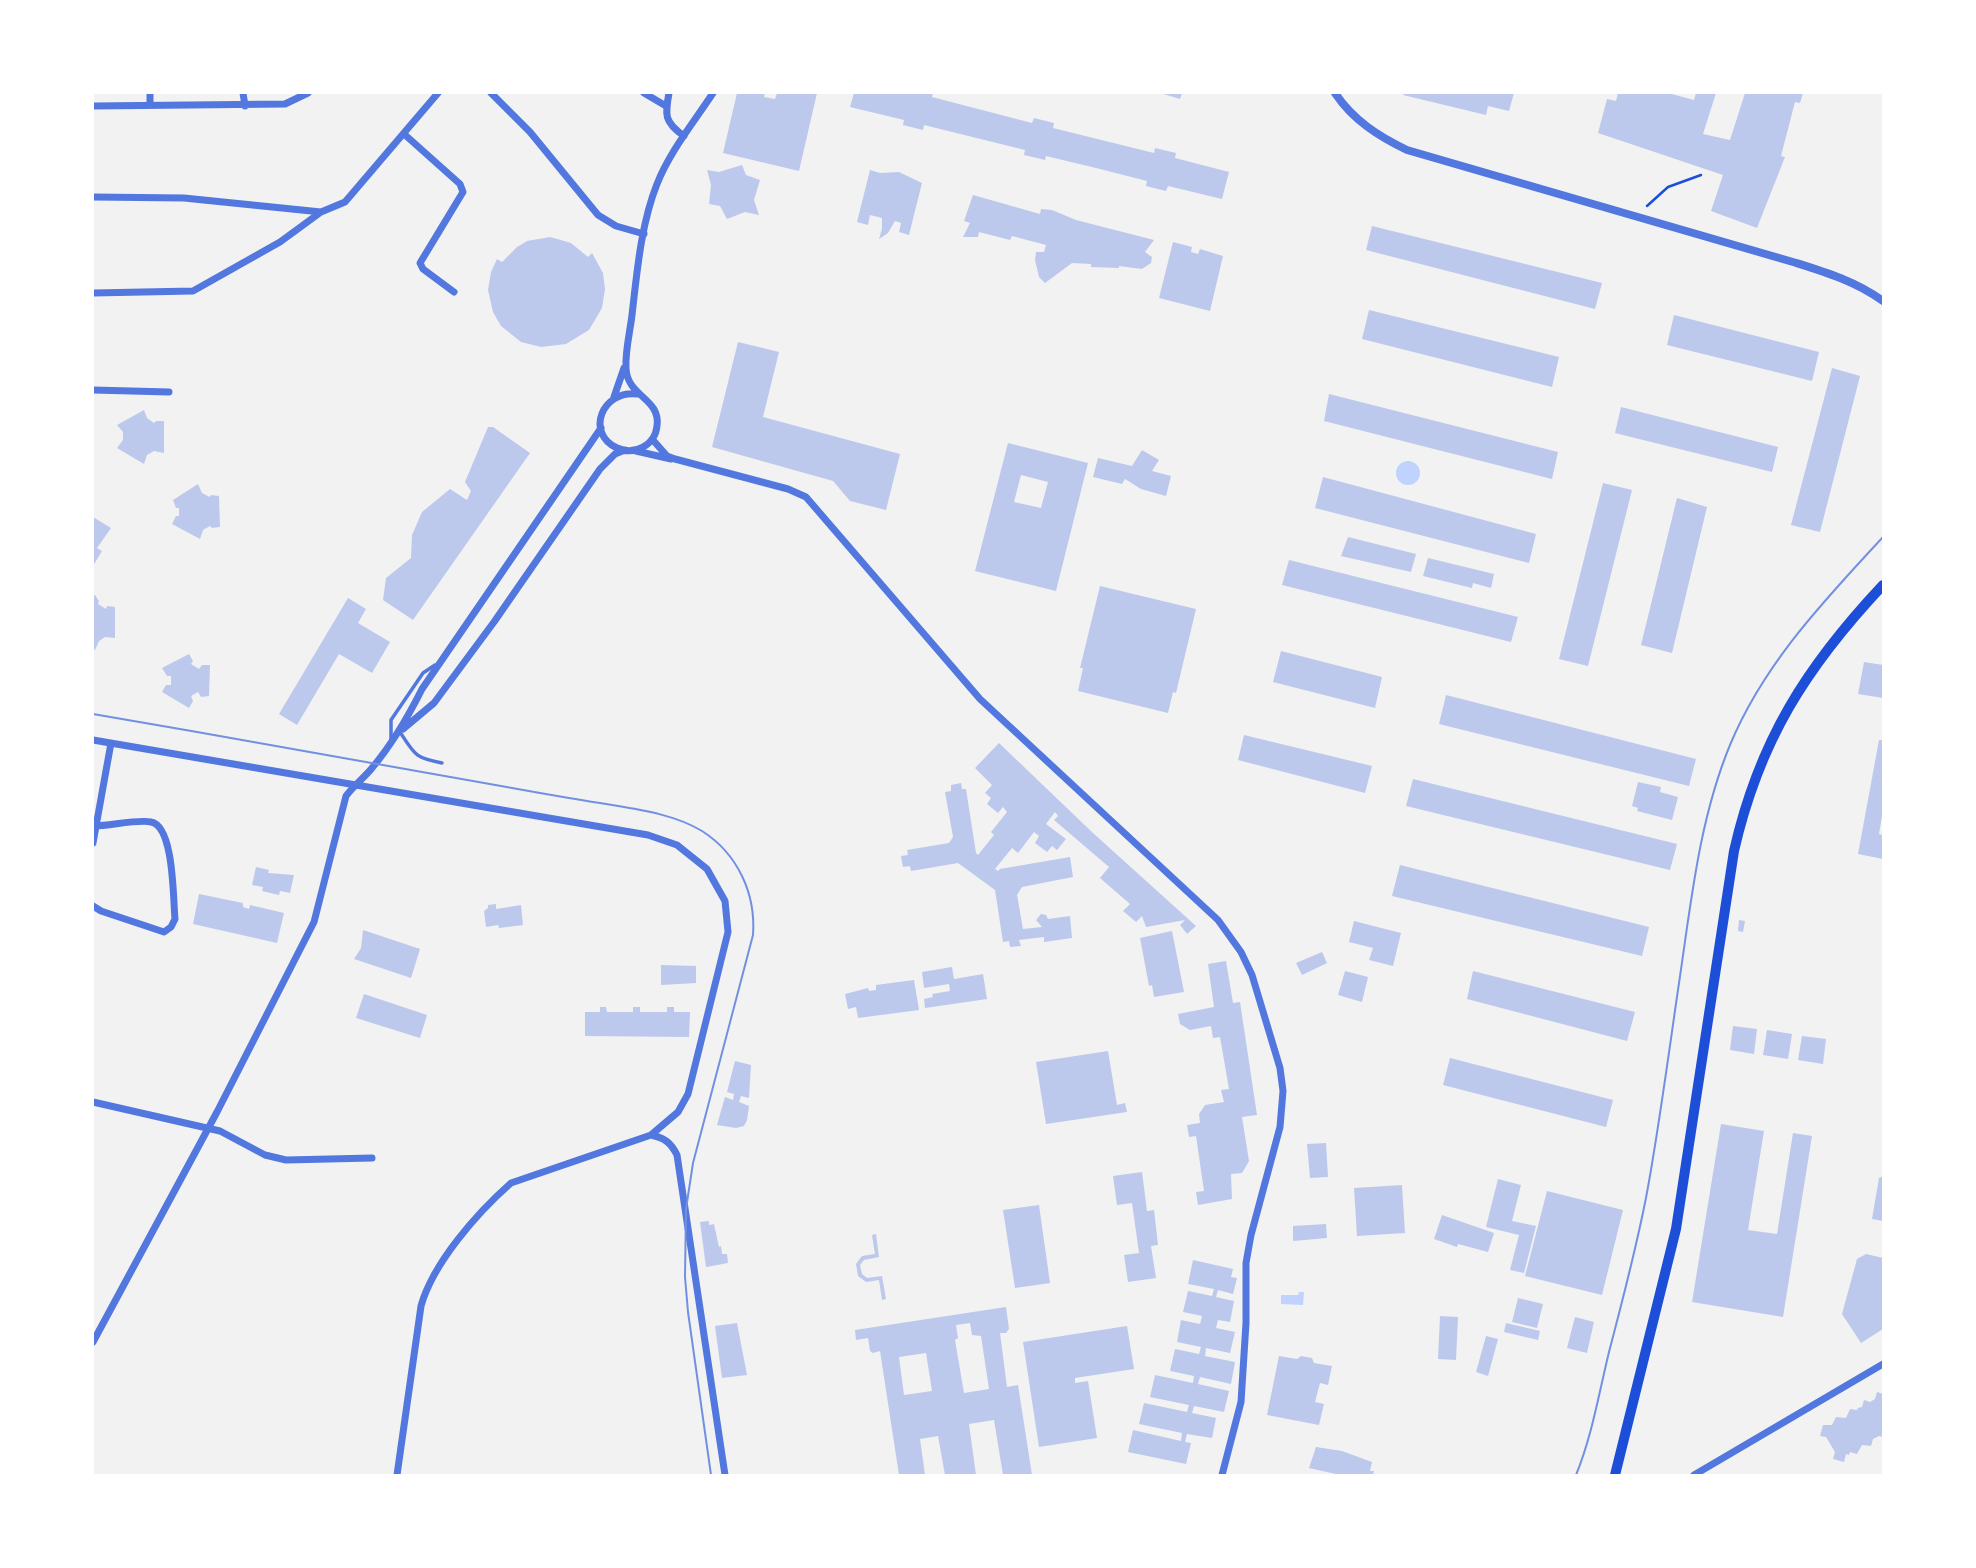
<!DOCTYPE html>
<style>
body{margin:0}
#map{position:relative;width:1976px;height:1568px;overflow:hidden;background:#f2f2f2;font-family:Bitter,serif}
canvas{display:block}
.frame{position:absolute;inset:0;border:94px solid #fff;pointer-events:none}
</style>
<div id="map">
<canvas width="1976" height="1568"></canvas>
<div class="frame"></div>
</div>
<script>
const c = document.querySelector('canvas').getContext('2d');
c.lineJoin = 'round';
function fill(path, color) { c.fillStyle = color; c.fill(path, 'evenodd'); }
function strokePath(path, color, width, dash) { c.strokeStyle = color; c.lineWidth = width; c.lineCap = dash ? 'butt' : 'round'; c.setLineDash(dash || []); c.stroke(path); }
fill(new Path2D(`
 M1396 473a12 12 0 1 1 24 0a12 12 0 1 1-24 0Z
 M1299 1292H1304L1303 1305 1281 1304V1295H1298Z`), '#bfd3fe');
fill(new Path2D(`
 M737 93H765L764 97 775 99 777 93H817L799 171 723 153Z
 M854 93H933L932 97 1032 123 1034 118 1054 123 1053 128 1154 153 1155 148 1176 153 1175 158 1229 172 1222 199 1168 186 1166 191 1146 186 1147 181 1096 168 1046 156 1045 160 1024 155 1025 150 924 125 923 130 903 125 904 120 850 107Z
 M1160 93H1182L1180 99Z
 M1404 93H1514L1509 111 1488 106 1486 115 1403 95Z
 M1618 93H1668L1694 100 1696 93H1716L1703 134 1730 140 1745 93H1803L1800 103 1795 102 1781 156 1785 157 1757 228 1711 211 1723 175 1598 133 1607 99 1616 101Z
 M742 165 746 175 760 180 754 200 759 215 745 212 727 219 720 206 709 204 711 185 707 170 719 172Z
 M870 170 880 173 899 172 922 183 909 235 899 232 901 223 895 221 888 233 879 239 882 229V218L870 215 868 225 857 222Z
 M973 195 1040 214 1041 209 1052 210 1076 220 1154 240 1145 252 1152 257 1151 263 1142 269 1119 266V268L1091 267V264L1072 263 1045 283 1039 277 1035 260 1036 252H1044L1046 245 1012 236 1010 240 979 232 978 237H963L970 223 964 221Z
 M1372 226 1602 283 1595 309 1366 250Z
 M550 237 571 243 588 257 592 253 603 273 605 289 602 308 589 330 566 344 541 347 521 342 501 326 493 312 488 290 491 272 497 259 502 262 517 247 527 241Z
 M1173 242 1192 247 1191 252 1198 254 1200 249 1223 256 1210 311 1159 298Z
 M1369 310 1559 357 1552 387 1362 339Z
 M1674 315 1819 352 1812 381 1667 345Z
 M738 342 779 352 763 417 900 454 886 510 850 501 833 481 712 447Z
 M1832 368 1860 376 1820 532 1791 525Z
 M1329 394 1558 452 1552 479 1324 421Z
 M1621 407 1778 447 1772 472 1615 433Z
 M144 410 147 418 154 423 156 421H164V453L154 451 147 455 144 464 117 448 123 440V432L117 425Z
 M488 427H493L530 453 413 620 383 600 386 578 411 558 412 535 422 512 450 489 467 500 471 491 465 482Z
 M1008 443 1088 463 1056 591 975 571ZM1021 475 1048 482 1041 508 1014 502Z
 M1142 450 1159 460 1152 471 1171 476 1166 496 1141 489 1125 479 1122 484 1093 477 1098 458 1132 466Z
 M1323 477 1536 534 1529 563 1315 508Z
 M1603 483 1632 490 1588 666 1559 659Z
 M198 484 202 493 210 497 211 495 219 496 220 527 212 528 210 526 203 530 200 539 172 524 176 516H179V508H176L173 500Z
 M1677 498 1707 507 1672 653 1641 645Z
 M93 517 111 528 97 548 102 551 93 566Z
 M1348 537 1416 554 1411 572 1341 556Z
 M1428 558 1494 574 1491 588 1473 583 1472 588 1423 576Z
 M1289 560 1518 617 1511 642 1282 585Z
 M1100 586 1196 609 1176 693 1173 692 1168 713 1078 691 1083 668H1080Z
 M95 595 99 601 98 604 106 609 107 606 115 607V638L105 637 99 641 95 650 93 649V596Z
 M348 598 366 609 358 623 390 642 372 673 339 654 297 725 279 714Z
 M1281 651 1382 677 1375 708 1273 682Z
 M189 654 193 661 191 664 199 669 202 665H210L209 696 201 697 198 692 191 696 193 701 189 708 162 692 166 685H171V676H167L162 668Z
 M1864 662 1883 665V698L1858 694Z
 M1446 695 1696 759 1689 786 1439 724Z
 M1244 735 1372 766 1365 793 1238 760Z
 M1879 740H1883V810L1879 834 1883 835V859L1858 854Z
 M999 743 1093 833 1196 926 1187 934 1180 925 1185 920 1146 927 1142 916 1136 922 1123 911 1130 904 1100 878 1109 867 1054 820 1058 816 1055 812 1046 824 1066 839 1057 850 1052 846 1047 852 1035 843 1039 836 1034 832 1018 853 1012 848 995 869 998 871 1000 869 1070 857 1073 877 1022 887 1017 895 1023 929 1042 927 1036 920 1041 914 1046 915 1048 919 1070 916 1072 938 1044 942V937L1019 940 1021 946 1010 947 1009 941 1003 942 995 890 958 863 911 871 910 866 903 867 901 856 908 855 907 850 949 843 953 837 945 792 951 791V785L961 783 962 789H966L976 853 978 855 994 835 991 832 1007 812 1003 807 998 813 987 804 991 798 985 793 992 785 975 768Z
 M1413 779 1677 844 1670 870 1406 806Z
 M1638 782 1661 787 1660 792 1678 797 1672 820 1637 811 1638 808 1632 806Z
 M1400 865 1649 927 1642 956 1392 896Z
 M256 867 269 870 268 873 294 875 290 893 280 891 279 895 262 891 263 887 252 885Z
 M199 894 243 903V907L249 909 250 905 284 913 277 943 193 924Z
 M496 904V909L521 905 523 925 499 928 498 925 486 927 484 911 488 908V905Z
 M1739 920 1745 921 1743 932 1738 931Z
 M1354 921 1401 933 1393 966 1369 960 1373 948 1349 942Z
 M363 930 420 949 411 978 354 959 361 948Z
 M1172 931 1184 992 1154 997 1152 985 1149 986 1140 938Z
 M1322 952 1327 963 1302 975 1296 963Z
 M1226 961 1233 1003 1240 1002 1257 1115 1242 1117 1249 1161 1242 1173 1231 1174 1232 1199 1198 1205 1196 1192 1204 1191 1196 1136 1189 1137 1187 1125 1200 1123 1199 1114 1205 1105 1224 1102 1221 1090 1229 1089 1220 1037 1213 1038 1211 1026 1190 1030 1180 1024 1178 1014 1214 1007 1208 964Z
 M661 965 696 966V983L661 985Z
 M952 967 954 979 983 974 987 999 925 1008 924 999 933 997 932 994 950 991 949 984 924 988 922 972Z
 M1345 971 1368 977 1362 1002 1338 995Z
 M1473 971 1635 1012 1627 1041 1467 999Z
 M914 980 919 1010 858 1018 856 1007 848 1009 845 994 868 988 869 991 876 990V985Z
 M364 994 427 1015 420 1038 356 1018Z
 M600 1007H606L607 1012H633V1007H640V1012H667V1007H674V1012H690L689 1037 585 1036V1012H600Z
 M1733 1026 1757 1029 1754 1054 1730 1050Z
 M1767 1030 1792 1034 1788 1059 1763 1055Z
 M1802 1036 1826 1039 1823 1064 1798 1060Z
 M1108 1051 1117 1105 1125 1103 1127 1112 1046 1124 1036 1062Z
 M1450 1058 1613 1100 1606 1127 1443 1085Z
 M735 1061 751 1065 749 1098 741 1096 739 1102 749 1106 747 1120 744 1126 736 1128 717 1125 725 1097 733 1100 734 1094 727 1092Z
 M1721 1124 1764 1131 1748 1230 1777 1234 1793 1133 1812 1136 1783 1317 1692 1302Z
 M1326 1143 1328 1177 1310 1178 1307 1144Z
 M1142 1172 1147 1211 1154 1210 1158 1245 1151 1246 1156 1278 1128 1282 1124 1255 1139 1253 1132 1203 1117 1205 1113 1176Z
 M1883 1176V1221L1872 1219 1879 1178Z
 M1498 1179 1521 1185 1512 1221 1536 1226 1524 1273 1510 1270 1519 1235 1486 1227Z
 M1402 1185 1405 1233 1357 1236 1354 1188Z
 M1547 1191 1623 1210 1602 1295 1525 1276Z
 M1039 1205 1050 1283 1015 1288 1003 1210Z
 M1442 1215 1494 1233 1488 1252 1458 1244 1457 1247 1434 1239Z
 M709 1221V1225L714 1224 719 1247 721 1246 722 1254H727L728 1263 706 1267 700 1222Z
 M1326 1224 1327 1238 1293 1241V1226Z
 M876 1234 879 1257 864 1260 860 1265 862 1274 867 1278 882 1276 886 1299 882 1300 879 1280 866 1282 858 1276 856 1264 862 1256 875 1254 872 1235Z
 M1866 1254 1883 1258V1329L1861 1343 1842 1314 1857 1259Z
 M1193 1260 1233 1269 1231 1277 1237 1278 1233 1294 1218 1290 1216 1297 1234 1301 1230 1322 1218 1320 1216 1328 1235 1332 1230 1353 1206 1348 1205 1356 1235 1362 1231 1384 1200 1377 1198 1384 1229 1391 1224 1412 1194 1406 1192 1413 1216 1418 1212 1438 1187 1434 1185 1442 1191 1443 1186 1464 1128 1452 1133 1430 1181 1441 1182 1433 1139 1424 1144 1403 1187 1412 1189 1405 1150 1397 1155 1375 1193 1383 1194 1376 1170 1371 1175 1349 1199 1354 1201 1347 1177 1342 1181 1320 1200 1324 1202 1316 1183 1312 1188 1291 1212 1296 1214 1289 1188 1284Z
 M1518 1298 1543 1304 1537 1328 1512 1322Z
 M1006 1307 1009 1329 1006 1333H1000L1007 1387 1018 1385 1032 1475H1003L994 1420 969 1424 976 1475H945L938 1436 920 1439 925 1475H899L880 1351 873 1353 870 1351 868 1338 856 1340 855 1330ZM970 1323 972 1335 981 1336 989 1389 964 1393 955 1340 958 1338 956 1325ZM926 1353 932 1391 904 1395 899 1357Z
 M1440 1316 1458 1317 1456 1360 1438 1359Z
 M1575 1317 1594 1322 1587 1353 1567 1348Z
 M737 1323 747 1375 722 1378 715 1326Z
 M1506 1323 1540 1331 1538 1340 1504 1332Z
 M1127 1326 1134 1369 1075 1378V1383L1088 1381 1097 1438 1039 1447 1023 1342Z
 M1486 1336 1498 1339 1488 1376 1476 1372Z
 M1279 1356 1297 1359 1301 1356 1312 1358 1314 1363 1332 1366 1328 1385 1320 1383 1315 1402 1324 1404 1319 1425 1267 1415Z
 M1877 1392 1883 1394V1437L1879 1436 1873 1439 1871 1446 1862 1445 1857 1454 1850 1452 1849 1455 1846 1454 1844 1462 1833 1459 1835 1452 1826 1437 1820 1436 1823 1425H1832L1836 1417 1846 1418 1850 1409 1857 1410 1858 1408 1862 1407 1864 1400 1870 1402 1875 1399Z
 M1316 1447 1342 1451 1372 1462 1370 1471H1374L1373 1475H1340L1309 1468Z`), '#bdc9ec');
strokePath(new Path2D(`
 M1647 206 1668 187 1701 175`), '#1d4ed8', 2.5);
strokePath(new Path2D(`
 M400 732C415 755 415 758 442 763
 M391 739V720L423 673 435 665`), '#5277de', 3.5);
strokePath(new Path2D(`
 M243 93 245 106
 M491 93 530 132 598 215 616 226 644 234
 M644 93 666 106
 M669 93C665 115 664 122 684 136
 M150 104V93
 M93 106 285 104 308 93
 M404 134 460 184 463 192 420 263 423 269 454 292
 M93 197 184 198 321 212
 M93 293 193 291 280 242 321 212 345 202 438 93
 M93 390 169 392
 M637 394C602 390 585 433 617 448 635 456 655 445 657 426 661 398 627 397 626 368 625 351 630 332 632 315 637 272 641 224 657 184 670 151 694 122 713 93
 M614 397 624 368
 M652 439 667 456 675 459 788 489 806 497 980 699 1218 920 1241 952 1252 975 1280 1068 1283 1091 1280 1127 1251 1235 1246 1263V1323L1241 1402 1222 1475
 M636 451 671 459
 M403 729 434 703 494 622 600 469 615 454 625 450
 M93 740 648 835 677 845 707 869 725 901 728 932 688 1094 678 1112 651 1135 511 1183C477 1213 433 1263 421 1306L397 1475
 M93 843 111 743
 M93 906 101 911 164 932 171 927 175 919C173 898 174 826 151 822 139 819 109 826 95 826
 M93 1102 220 1131 265 1155 286 1160 372 1158
 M651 1135C665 1138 671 1143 677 1155L725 1475
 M93 1342 217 1112 314 922 346 796C354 785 364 778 372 768 393 743 408 717 422 689L601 428
 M1694 1475 1883 1364`), '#5277de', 7);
strokePath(new Path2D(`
 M1335 93C1353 120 1378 136 1407 150L1793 262C1825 272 1855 281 1883 301`), '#5277de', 8);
strokePath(new Path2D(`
 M1615 1475 1676 1229 1734 851C1759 741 1806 667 1883 585`), '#1d4ed8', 10);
strokePath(new Path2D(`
 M93 714C229 737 364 763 501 786 534 792 567 798 600 803 634 809 672 813 702 831 738 854 756 894 753 935L693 1163 686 1209 685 1277 688 1312 711 1475
 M1576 1475C1592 1436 1599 1393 1609 1352 1623 1298 1638 1243 1648 1187 1660 1120 1669 1051 1679 983 1691 903 1699 820 1730 745 1764 663 1824 601 1883 537`), '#7290e2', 2);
</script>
